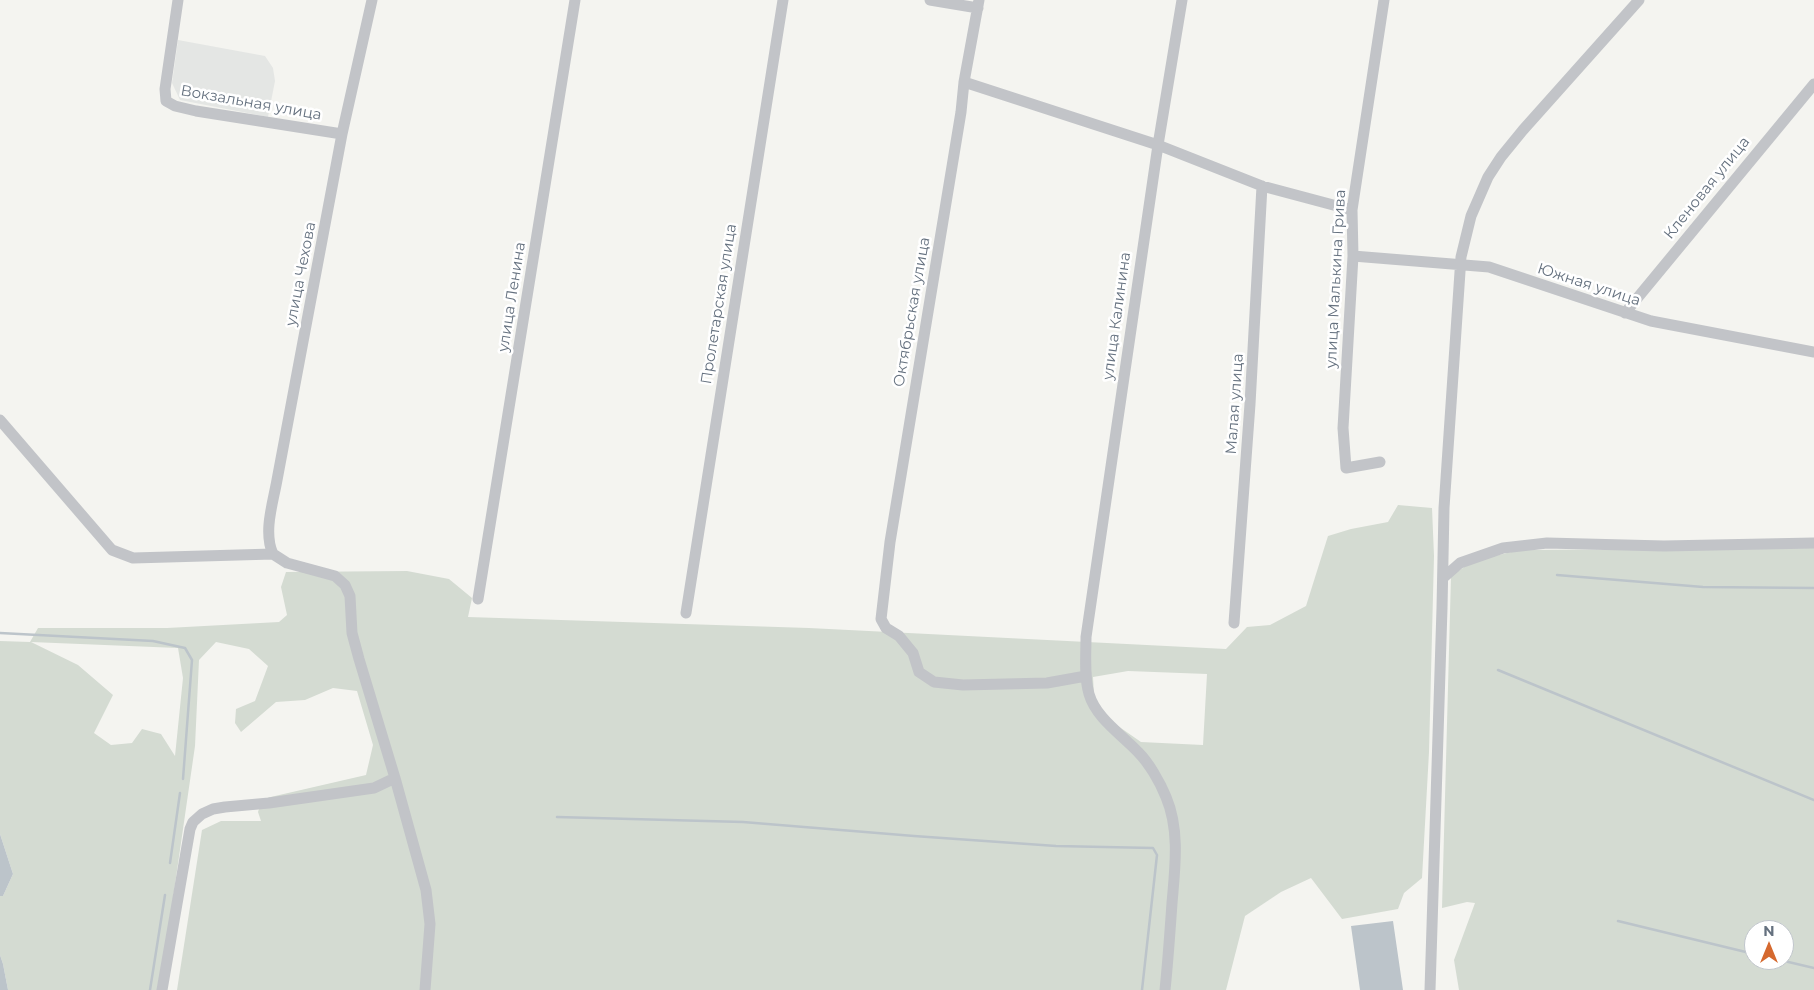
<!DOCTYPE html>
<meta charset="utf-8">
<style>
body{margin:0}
#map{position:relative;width:1814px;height:990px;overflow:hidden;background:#f4f4f0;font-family:Montserrat,sans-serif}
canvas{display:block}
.north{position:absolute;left:1744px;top:920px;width:50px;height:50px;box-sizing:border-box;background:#fff;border:1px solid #c1c6cc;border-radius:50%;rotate:0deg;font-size:14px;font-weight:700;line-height:20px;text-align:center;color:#65717f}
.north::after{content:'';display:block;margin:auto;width:18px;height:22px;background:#d5692f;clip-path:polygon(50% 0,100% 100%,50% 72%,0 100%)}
</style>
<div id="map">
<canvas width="1814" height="990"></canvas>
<div class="north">N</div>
</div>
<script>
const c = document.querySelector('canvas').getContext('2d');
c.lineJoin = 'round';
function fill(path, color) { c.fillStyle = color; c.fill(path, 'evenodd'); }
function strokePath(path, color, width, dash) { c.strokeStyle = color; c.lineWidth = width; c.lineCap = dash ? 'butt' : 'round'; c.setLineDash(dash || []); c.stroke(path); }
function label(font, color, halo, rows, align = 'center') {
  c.font = font + ' Montserrat,sans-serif'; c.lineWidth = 5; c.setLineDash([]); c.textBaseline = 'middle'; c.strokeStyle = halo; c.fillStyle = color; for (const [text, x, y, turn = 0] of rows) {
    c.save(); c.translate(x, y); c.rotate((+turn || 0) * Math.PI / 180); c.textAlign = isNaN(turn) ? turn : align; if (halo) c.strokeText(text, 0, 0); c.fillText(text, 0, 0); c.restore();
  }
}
fill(new Path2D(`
 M178 40 265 56 273 68 275 81 268 117 180 100 172 83Z`), '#e4e6e4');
fill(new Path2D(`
 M1398 505 1432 508 1434 556 1429 752 1422 878 1404 893 1398 909 1342 919 1311 878 1281 892 1245 916 1226 990H177L202 830 221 821H261L258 812 262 799 366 775 373 745 357 691 333 688 305 700 276 702 241 732 235 723 236 709 255 701 268 666 249 649 216 642 199 660 195 746 171 912 157 990H8L3 964 0 955V896H3L13 874 0 834V641L30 642 38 628H167L279 622 287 615 281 587 286 572 407 571 449 579 472 598 468 617 809 628 1226 649 1247 627 1270 625 1306 606 1328 536 1351 529 1388 522ZM31 642 178 648 183 678 175 756 161 734 142 729 132 743 111 745 94 733 113 695 78 665ZM1128 671 1207 674 1203 745 1141 742 1105 717 1094 696 1093 677Z
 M1814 548V990H1459L1454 960 1475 903 1467 902 1442 908 1451 576 1473 561 1520 550ZM1754 930H1784V960H1754Z`), '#d4dbd2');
fill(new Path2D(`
 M0 834 13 874 3 896H0Z
 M1393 921 1403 990H1360L1351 926Z
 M0 955 3 964 8 990H0Z`), '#bcc4ca');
strokePath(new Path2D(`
 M1557 575 1703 587 1814 588
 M0 633 153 641 185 648 192 660 183 779
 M1498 670 1814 800
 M557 817 743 822 914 836 1056 846 1153 848 1157 855 1142 990
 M170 863 180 793
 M1618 921 1754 954
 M1780 960 1814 968
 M150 990 165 895`), '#bcc4ca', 2.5);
strokePath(new Path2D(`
 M178 0 165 89 166 101 175 106 196 111 342 134
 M930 0 978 8
 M979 0 964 82 961 112 890 542 881 619 886 628 899 636 913 653 919 672 934 682 963 685 1047 683 1086 676
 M964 82 1158 145 1262 186 1352 210
 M1353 256 1489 267 1651 321 1814 352
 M1625 313 1814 84
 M0 420 112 550 133 558 273 554 287 563 335 576 345 585 350 596 352 633 359 659 395 778 426 890 430 924 425 990
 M1380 462 1346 468 1343 428 1353 256 1352 210 1384 0
 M273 554C263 532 273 503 277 480L342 134 372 0
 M1443 578 1460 563 1503 548 1547 543 1664 546 1814 543
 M478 599 575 0
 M686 613 783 0
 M1234 623 1250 404 1262 186
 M162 990 190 829 193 822 202 814 213 809 225 807 269 803 374 788 395 778
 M1165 990C1168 961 1170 932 1172 903 1175 868 1180 830 1166 797 1160 782 1149 763 1138 752 1121 734 1096 718 1089 694 1084 676 1086 656 1086 637L1158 145 1182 0
 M1430 990 1442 608 1444 508 1461 257 1471 216 1488 177 1501 157 1523 130 1639 0`), '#c2c4c8', 11);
label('15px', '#65717f', '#fff', [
 ["Вокзальная улица",251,103,10],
 ["Кленовая улица",1707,188,-51],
 ["улица Чехова",301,274,-79],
 ["улица Малькина Грива",1336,279,-87],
 ["Южная улица",1589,285,18],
 ["улица Ленина",512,297,-81],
 ["Пролетарская улица",719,304,-81],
 ["Октябрьская улица",912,312,-80],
 ["улица Калинина",1117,316,-82],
 ["Малая улица",1235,404,-86]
]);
</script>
